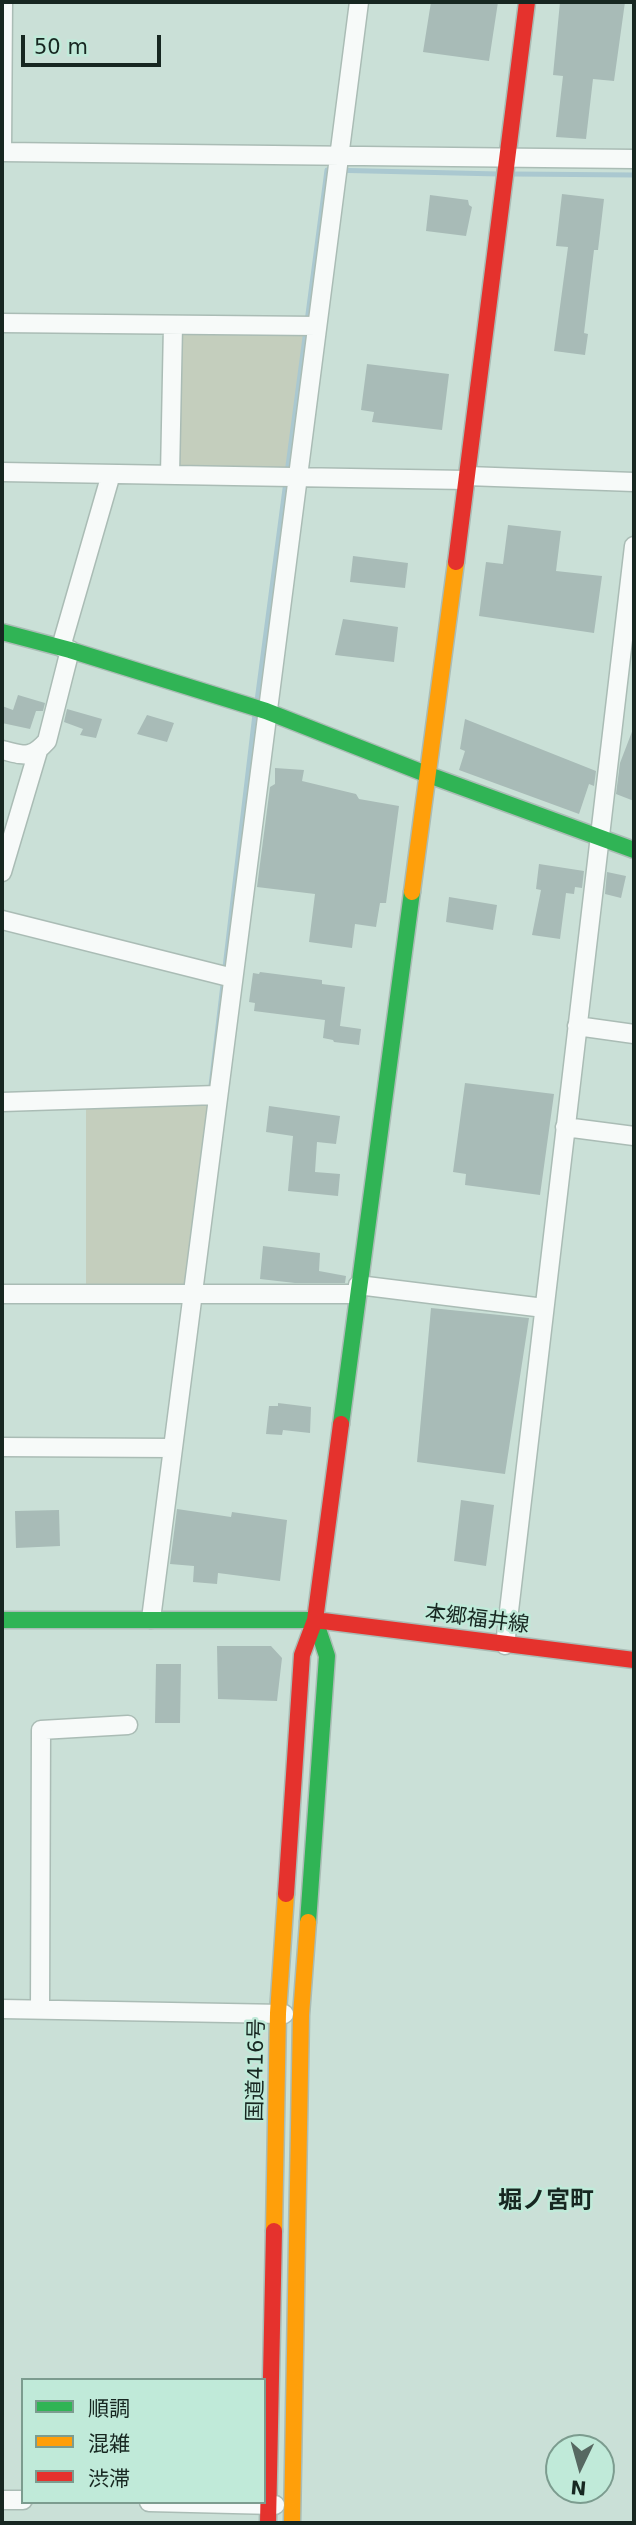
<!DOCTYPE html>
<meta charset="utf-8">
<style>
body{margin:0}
#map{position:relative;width:636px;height:2525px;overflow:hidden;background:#cae0d7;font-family:"DejaVu Sans","Noto Sans JP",sans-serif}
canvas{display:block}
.frame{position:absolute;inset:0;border:4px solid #172721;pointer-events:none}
.legend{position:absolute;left:21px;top:2378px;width:245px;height:126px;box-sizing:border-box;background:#c0ead9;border:2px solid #7c9c8f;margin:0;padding:9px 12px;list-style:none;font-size:21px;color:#172721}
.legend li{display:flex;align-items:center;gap:14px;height:35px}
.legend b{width:35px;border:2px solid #7c9c8f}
.north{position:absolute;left:545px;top:2434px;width:70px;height:70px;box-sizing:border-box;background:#c0ead9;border:2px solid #7c9c8f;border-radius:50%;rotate:185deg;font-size:19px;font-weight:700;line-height:28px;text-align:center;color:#172721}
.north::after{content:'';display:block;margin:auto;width:24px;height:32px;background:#566861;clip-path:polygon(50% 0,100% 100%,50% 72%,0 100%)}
.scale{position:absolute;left:21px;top:35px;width:140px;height:32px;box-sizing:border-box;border:4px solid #172721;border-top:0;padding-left:9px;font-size:21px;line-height:24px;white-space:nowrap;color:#172721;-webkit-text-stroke:5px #c0ead9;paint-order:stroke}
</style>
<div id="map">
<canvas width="636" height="2525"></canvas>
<div class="frame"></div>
<ul class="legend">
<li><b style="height:9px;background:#30b455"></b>順調</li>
<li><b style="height:9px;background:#ff9f0a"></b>混雑</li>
<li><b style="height:9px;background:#e5322d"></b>渋滞</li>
</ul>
<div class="north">N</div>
<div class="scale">50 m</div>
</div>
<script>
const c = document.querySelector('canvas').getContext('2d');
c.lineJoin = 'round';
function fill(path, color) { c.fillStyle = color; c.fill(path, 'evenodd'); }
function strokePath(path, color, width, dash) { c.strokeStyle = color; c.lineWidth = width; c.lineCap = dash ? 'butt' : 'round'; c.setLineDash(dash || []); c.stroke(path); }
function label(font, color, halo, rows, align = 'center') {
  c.font = font + ' "DejaVu Sans","Noto Sans JP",sans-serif'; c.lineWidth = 5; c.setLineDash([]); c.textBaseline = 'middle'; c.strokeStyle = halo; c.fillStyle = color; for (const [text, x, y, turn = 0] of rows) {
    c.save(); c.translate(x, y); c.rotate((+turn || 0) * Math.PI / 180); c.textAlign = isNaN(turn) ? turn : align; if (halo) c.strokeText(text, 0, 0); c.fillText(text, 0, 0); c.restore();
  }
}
fill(new Path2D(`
 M173 325 306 331 287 470 170 465Z
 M217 1095 192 1294H86V1099Z`), '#c4cebd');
strokePath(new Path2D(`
 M513 174 634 175
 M257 701 327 170 499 174
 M210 1094 255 714`), '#aac8d0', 5);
fill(new Path2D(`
 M431 2H498L489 61 423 52Z
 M560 2H625L614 81 593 79 586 139 556 137 563 76 553 75Z
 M562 194 604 199 598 250H594L584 333 588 334 585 355 554 351 568 247 556 246Z
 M430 195 468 200 469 205 472 207 466 236 426 231Z
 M367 364 449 374 442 430 372 422 374 412 361 410Z
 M508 525 561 531 556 571 602 576 594 633 479 616 486 562 503 564Z
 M353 556 408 563 405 588 350 582Z
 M343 619 398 627 394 662 335 655Z
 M18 695 45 703 43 711H36L30 729 2 723V706L13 710Z
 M67 709 102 719 96 738 80 735 83 729 64 722Z
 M147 715 174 723 167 742 137 734Z
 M465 719 596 771 594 786 589 784 579 814 459 770 465 751 460 749Z
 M633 729H634V801L616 794 620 763Z
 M275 768 304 770 302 781 356 794 359 799 399 806 386 903H380L376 927 355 924 352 948 309 942 315 894 257 887 270 787 275 784Z
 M539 864 584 871 582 888 575 887 574 894 566 893 560 939 532 935 541 890 536 889Z
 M607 872 626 876 621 898 605 894Z
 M449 897 497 905 493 930 446 922Z
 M260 972 322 980V984L345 987 340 1026 361 1029 359 1045 334 1042 333 1040 323 1038 325 1020 254 1011 255 1003 249 1002 253 973 259 974Z
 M465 1083 554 1094 540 1195 465 1185 466 1174 453 1172Z
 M269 1106 340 1116 336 1144 317 1142 315 1172 340 1174 338 1196 288 1191 293 1136 266 1132Z
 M263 1246 320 1253 319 1271 346 1276 345 1283H295L260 1279Z
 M431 1308 529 1318 505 1474 417 1462Z
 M278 1403 311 1407 310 1433 283 1430 282 1435 266 1434 269 1406H278Z
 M461 1500 494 1505 486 1566 454 1561Z
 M177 1509 231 1517 232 1512 287 1520 280 1581 218 1573 217 1584 193 1582 194 1566 170 1564Z
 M59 1510 60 1546 16 1548 15 1511Z
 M217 1646H271L282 1658 277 1701 218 1699Z
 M156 1664H181L180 1723H155Z`), '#a8bbb7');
const street = new Path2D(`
 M3 2 2 152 634 159
 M2 323 317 326
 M2 472 466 480
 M170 475 173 325
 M467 476 634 482
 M61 647 111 474
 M2 750C24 755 30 760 47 741L70 650
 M2 872 38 751
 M2 920 233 978
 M577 1026 634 1034
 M2 1102 217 1095
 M565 1127 634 1136
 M358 1285 544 1308
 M2 1294H357
 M2 1447 172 1448
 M151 1619 359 2
 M505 1645 634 546
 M2 2009 284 2014
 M40 2009 41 1730 128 1725
 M2 2500H23
 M149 2502 275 2505`);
const fast = new Path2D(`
 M2 632 70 650 266 711 426 774 634 850
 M341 1424 412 892
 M2 1620H315
 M308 1922 327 1656 315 1620`);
const slow = new Path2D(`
 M412 892 456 562
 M274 2231 278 2013 286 1894
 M292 2523 301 2015 308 1922`);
const jam = new Path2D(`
 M456 562 527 2
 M341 1424 315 1620 634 1660
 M286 1894 302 1655 315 1620
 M268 2523 274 2231`);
strokePath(street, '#aabcb5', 21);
strokePath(fast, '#aabcb5', 19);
strokePath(slow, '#aabcb5', 19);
strokePath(jam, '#aabcb5', 19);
strokePath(street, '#f7faf9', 18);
strokePath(fast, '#30b455', 16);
strokePath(slow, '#ff9f0a', 16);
strokePath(jam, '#e5322d', 16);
label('21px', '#172721', '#c0ead9', [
 ["本郷福井線",477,1620,7],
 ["国道416号",257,2070,-89]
]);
label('bold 24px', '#172721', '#c0ead9', [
 ["堀ノ宮町",546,2202]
]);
</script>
